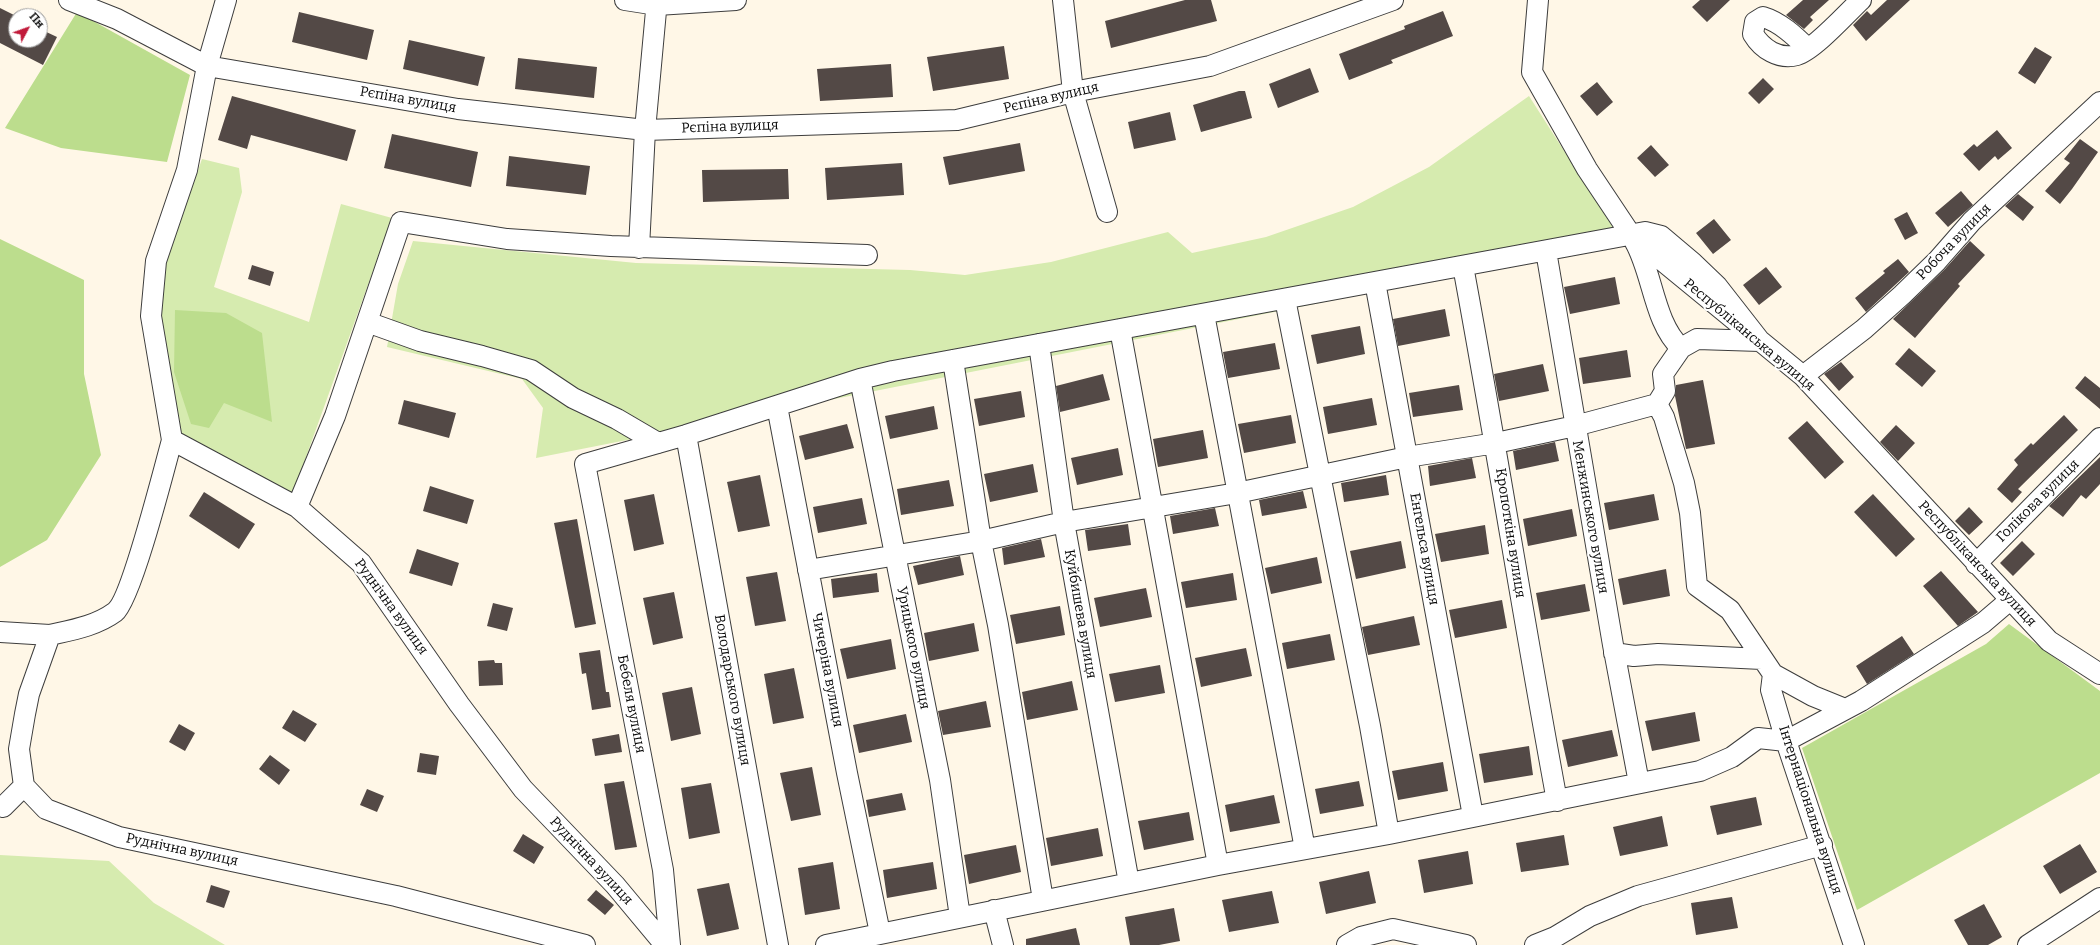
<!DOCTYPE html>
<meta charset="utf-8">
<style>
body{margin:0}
#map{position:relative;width:2100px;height:945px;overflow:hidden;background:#fff7e7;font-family:Bitter,serif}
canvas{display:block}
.north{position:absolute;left:8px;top:8px;width:40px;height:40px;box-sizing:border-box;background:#fff;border:1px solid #9d9d9d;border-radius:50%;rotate:49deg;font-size:11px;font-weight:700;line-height:16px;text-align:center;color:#0a0a0a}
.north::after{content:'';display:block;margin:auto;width:14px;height:18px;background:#c11a3a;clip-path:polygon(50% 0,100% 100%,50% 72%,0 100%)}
</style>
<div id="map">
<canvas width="2100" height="945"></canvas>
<div class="north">Пн</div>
</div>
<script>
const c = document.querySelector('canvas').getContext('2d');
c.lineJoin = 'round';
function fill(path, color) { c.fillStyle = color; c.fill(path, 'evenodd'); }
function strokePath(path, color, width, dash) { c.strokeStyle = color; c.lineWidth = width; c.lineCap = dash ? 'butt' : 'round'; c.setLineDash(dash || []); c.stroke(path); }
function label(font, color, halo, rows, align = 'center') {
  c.font = font + ' Bitter,serif'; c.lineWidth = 4; c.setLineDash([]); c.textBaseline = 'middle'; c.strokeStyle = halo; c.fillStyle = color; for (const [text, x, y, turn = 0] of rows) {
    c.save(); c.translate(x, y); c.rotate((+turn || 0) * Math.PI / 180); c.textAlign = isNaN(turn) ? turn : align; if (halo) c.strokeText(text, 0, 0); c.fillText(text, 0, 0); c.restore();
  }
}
fill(new Path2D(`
 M1529 96 1623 243 536 458 543 408 522 379 387 347 398 284 413 241 636 263 910 270 965 275 1051 262 1168 232 1192 253 1266 237 1353 207 1429 167Z
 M202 159 239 168 242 192 214 287 309 322 341 204 392 218 292 496 180 435 160 316 166 262Z
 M0 855 109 861 154 903 225 945H0Z`), '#d6ebaf');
fill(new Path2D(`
 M77 12 190 75 167 162 61 148 5 128Z
 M0 239 84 280V374L101 455 47 540 0 567Z
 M175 310 226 313 262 333 272 422 224 403 209 428 191 424 174 372Z
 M2009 624 2100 691V773L1857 910 1802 748 1986 644Z`), '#bcdd8d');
fill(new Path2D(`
 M1185 0H1211L1217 21 1111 48 1105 21Z
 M1700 0H1730L1707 22 1692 7Z
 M1803 0H1829L1810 17 1813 20 1804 29 1786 15Z
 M1887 0H1910L1866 41 1853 25 1867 11 1871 15Z
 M0 8 16 16V40H40V29L57 37 43 65 0 43Z
 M1443 11 1453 36 1391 60 1393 63 1349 80 1339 54 1405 29 1404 26Z
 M299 12 374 30 367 60 292 42Z
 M409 40 485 57 478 86 403 69Z
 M1004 46 1009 79 933 91 927 57Z
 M2035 47 2052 57 2035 84 2018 73Z
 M518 58 597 67 594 98 515 89Z
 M891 64 893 97 820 101 817 69Z
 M1310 68 1319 92 1278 108 1269 84Z
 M1763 78 1774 89 1759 104 1748 93Z
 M1597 82 1613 102 1597 116 1580 96Z
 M1239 91H1245L1252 118 1201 132 1193 105Z
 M232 96 356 130 347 161 251 135 247 149 218 140Z
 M1170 112 1176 140 1134 149 1128 122Z
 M1997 130 2012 148 1998 160 1995 156 1979 171 1963 154 1974 144 1977 147Z
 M392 134 478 152 471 187 384 168Z
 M2080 139 2098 152 2072 189 2060 204 2045 191 2070 163 2064 159Z
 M1020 143 1025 171 949 185 943 157Z
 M1651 145 1669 165 1655 177 1637 158Z
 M509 156 590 166 586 195 506 186Z
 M902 163 904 195 827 200 825 168Z
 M788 169 789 199 703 202 702 170Z
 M1961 191 1973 205 1948 227 1935 213Z
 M2018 194 2034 207 2023 221 2005 206Z
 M1907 212 1918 233 1905 240 1894 219Z
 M1714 219 1731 240 1713 254 1696 233Z
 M1970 241 1985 255 1958 284 1960 286 1915 338 1893 319 1945 269Z
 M1898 259 1909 272 1866 312 1855 298 1885 273 1883 271Z
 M252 265 274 272 270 286 248 279Z
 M1766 267 1782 287 1759 305 1743 285Z
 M1615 277 1620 304 1570 314 1564 287Z
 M1445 309 1450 336 1398 346 1393 319Z
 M1360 326 1365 354 1317 364 1311 335Z
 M1275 343 1280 369 1228 378 1223 352Z
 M1909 348 1936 371 1922 387 1895 364Z
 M1627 350 1631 377 1583 384 1579 358Z
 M1841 362 1854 377 1839 391 1824 374Z
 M1543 364 1549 391 1499 401 1494 374Z
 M1103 374 1110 400 1060 412 1056 386Z
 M2085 376 2100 388V409L2075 388Z
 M1703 380 1715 444 1686 449 1675 396 1676 385Z
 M1459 385 1463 410 1413 417 1409 393Z
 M1021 391 1025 417 979 426 974 399Z
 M1372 398 1377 425 1328 434 1323 407Z
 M404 400 456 413 449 438 398 424Z
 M934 406 938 429 890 439 885 416Z
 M1291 415 1296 443 1244 453 1238 424Z
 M2064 415 2078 430 2018 489 2022 492 2012 503 1997 489 2018 465 2014 460 2031 443 2033 445Z
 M1807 421 1844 462 1825 479 1788 438Z
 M847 424 854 448 805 460 799 436Z
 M1896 425 1915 443 1898 461 1880 442Z
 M1203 430 1208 458 1158 467 1153 439Z
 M1555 442 1559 461 1516 470 1513 451Z
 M1118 448 1123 475 1077 485 1071 458Z
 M2100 457V484L2086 499 2081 495 2063 517 2049 506Z
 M1472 458 1476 478 1430 486 1428 466Z
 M1033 464 1038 492 990 502 984 474Z
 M760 475 770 526 738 532 727 482Z
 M1386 475 1389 495 1344 502 1341 483Z
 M949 480 954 506 901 515 897 489Z
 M430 486 474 500 467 524 423 511Z
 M1303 491 1307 508 1262 516 1259 500Z
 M204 492 255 524 239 549 189 516Z
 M654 494 664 544 634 551 624 500Z
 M1654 494 1659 520 1609 530 1604 503Z
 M1873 494 1915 539 1896 557 1854 512Z
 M862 498 867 524 818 533 813 507Z
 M1969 507 1983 522 1969 535 1955 521Z
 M1215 508 1219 526 1173 534 1170 516Z
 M1572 509 1577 536 1528 546 1523 519Z
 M577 519 596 624 575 628 554 523Z
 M1128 524 1131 545 1088 551 1085 530Z
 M1485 525 1489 554 1441 562 1435 534Z
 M1041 539 1045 557 1004 565 1002 548Z
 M1401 541 1406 568 1356 579 1350 551Z
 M2022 541 2035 554 2013 576 2000 563Z
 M417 549 459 563 452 586 409 573Z
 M960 556 964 575 918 585 913 566Z
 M1317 557 1322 583 1271 594 1265 568Z
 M1666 569 1670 596 1623 605 1618 579Z
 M1941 571 1978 612 1958 626 1923 586Z
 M777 572 786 621 755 626 746 577Z
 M877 573 879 592 833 598 831 579Z
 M1233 573 1237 600 1186 608 1181 582Z
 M1585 584 1590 611 1541 620 1536 593Z
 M1146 588 1152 617 1100 627 1094 598Z
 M674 592 683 638 653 645 643 598Z
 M1502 600 1507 628 1455 638 1449 610Z
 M493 603 513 608 507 631 487 626Z
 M1060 606 1065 635 1016 644 1010 615Z
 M1414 616 1420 645 1368 655 1362 627Z
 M974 623 979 651 929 661 924 633Z
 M1330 634 1335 660 1287 669 1282 643Z
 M1902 636 1914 654 1867 684 1856 666Z
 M891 639 896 669 847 679 840 649Z
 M1246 648 1252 676 1201 687 1195 658Z
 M600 650 606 692H609L611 707 592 710 586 673 582 674 579 653Z
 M494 660 495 663H502L503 685 479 686 478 661Z
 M1160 665 1165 693 1115 702 1109 674Z
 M794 668 804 718 773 724 764 674Z
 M1072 681 1078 710 1027 720 1022 692Z
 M692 687 701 734 671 741 662 693Z
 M986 701 991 727 943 735 938 711Z
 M293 710 317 724 305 742 282 728Z
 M1695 712 1700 741 1652 751 1645 721Z
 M906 714 912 742 859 753 853 725Z
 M179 724 195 733 185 751 169 742Z
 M1612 730 1618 756 1568 767 1562 740Z
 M619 734 622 752 595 756 592 739Z
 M1529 746 1533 775 1484 783 1479 754Z
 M420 753 439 756 436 775 417 772Z
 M270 755 290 770 279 785 259 769Z
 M1443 762 1448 791 1398 800 1392 771Z
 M812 767 821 815 791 821 780 773Z
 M624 781 637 847 615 850 604 784Z
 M1359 781 1364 806 1320 814 1315 789Z
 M711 783 720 833 689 839 681 788Z
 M367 789 384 796 377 812 360 805Z
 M902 793 906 810 869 817 866 800Z
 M1274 795 1280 823 1230 832 1225 805Z
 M1756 797 1762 825 1717 835 1710 806Z
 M1189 812 1194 840 1144 850 1138 821Z
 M1662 816 1668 846 1620 856 1613 827Z
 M1098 828 1103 856 1051 866 1046 838Z
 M523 834 544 847 534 864 513 851Z
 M1564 835 1569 865 1521 872 1516 843Z
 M2080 844 2097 872 2060 894 2043 866Z
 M1016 845 1021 872 969 884 964 855Z
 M1468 851 1473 884 1424 893 1418 860Z
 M833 862 840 909 805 915 798 868Z
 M933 862 937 889 887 898 883 870Z
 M1369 871 1376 903 1326 914 1319 882Z
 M729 883 739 929 707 936 697 889Z
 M211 885 230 891 224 908 206 902Z
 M596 890 614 905 605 915 587 900Z
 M1272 891 1279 923 1229 932 1222 900Z
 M1732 897 1738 928 1696 935 1691 903Z
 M1984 904 2002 937 1988 945H1968L1954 920Z
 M1174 908 1180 941 1159 945H1130L1125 917Z
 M1076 928 1080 945H1026V939Z`), '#534946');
const minor = new Path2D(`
 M69 0 117 19 207 66 458 109 645 130 957 120 1073 92 1210 66 1393 0
 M625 0 657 5 736 0
 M1063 0 1073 92 1107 212
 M1538 0 1532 72 1587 169 1631 235 1803 376 2049 641 2100 674
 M1808 49C1795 36 1780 22 1763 17L1755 22 1753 34C1762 49 1779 60 1797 55 1814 50 1847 13 1861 0
 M1635 242C1653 274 1654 323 1681 348
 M639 248 645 130 657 0
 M1546 251 1613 645 1639 783
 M1463 266C1496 444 1524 623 1557 801
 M1375 282 1473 816
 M1285 299 1370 726 1389 834
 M1204 314 1305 849
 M367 322 420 341 482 356 531 370 573 398 617 419 658 443
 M1120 329 1218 865
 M1039 344 1064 522 1129 883
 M953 360 981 541 998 625 1043 900
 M1803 376 1864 329 1902 295 1937 261 1972 221 2100 102
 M860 379 940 780 960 917
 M1657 404 1664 417 1684 483 1690 513 1697 586 1730 610 1773 674 1813 696 1845 709
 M777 406 847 773 880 933
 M686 435 778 945
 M172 440 151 316 156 261 187 170 207 66 226 0
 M297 507 335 416 401 222 507 239 611 246 867 255
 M1976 564 2100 438
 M808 570 981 541 1064 522 1237 493 1407 457 1496 443 1575 426 1657 404 1665 391 1663 374 1681 348 1697 339 1760 341
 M0 632 50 635
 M1614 653 1634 656 1658 654 1762 659
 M1773 674 1771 690 1786 741 1854 945
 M24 786 19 749 25 714 29 694 50 635C72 630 96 626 115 612 131 600 165 466 172 440L297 507 361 563 459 704 523 789 615 885 665 945
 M0 806 3 807 24 786 46 809 119 837 396 896 585 945
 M994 910 1003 945
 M670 945 663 870 585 464 686 435 860 379 893 371 1645 232 1661 236 1693 263 1717 286 1760 341
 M826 945 1218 865 1389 834 1700 771 1732 757 1758 738 1786 741 1861 701 1983 623 2010 600
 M1347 945 1361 937 1393 929 1466 945
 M1535 945 1555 937 1590 916 1638 896 1822 845
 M2028 945 2100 898`);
strokePath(minor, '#3d3d3d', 22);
strokePath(minor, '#fff', 20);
label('14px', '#0a0a0a', '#fff', [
 ["Рєпіна вулиця",1051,98,-13],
 ["Рєпіна вулиця",408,100,10],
 ["Рєпіна вулиця",730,127,-2],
 ["Робоча вулиця",1954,242,-46],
 ["Республіканська вулиця",1749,335,40],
 ["Голікова вулиця",2038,501,-45],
 ["Менжинського вулиця",1590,517,80],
 ["Кропоткіна вулиця",1510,533,81],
 ["Енгельса вулиця",1424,549,80],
 ["Республіканська вулиця",1977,564,47],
 ["Руднічна вулиця",391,607,54],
 ["Куйбишева вулиця",1080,614,80],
 ["Урицького вулиця",913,648,79],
 ["Чичеріна вулиця",827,670,79],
 ["Володарського вулиця",732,690,80],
 ["Бебеля вулиця",631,704,79],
 ["Інтернаціональна вулиця",1810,810,72],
 ["Руднічна вулиця",182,850,12],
 ["Руднічна вулиця",591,861,47]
]);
</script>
